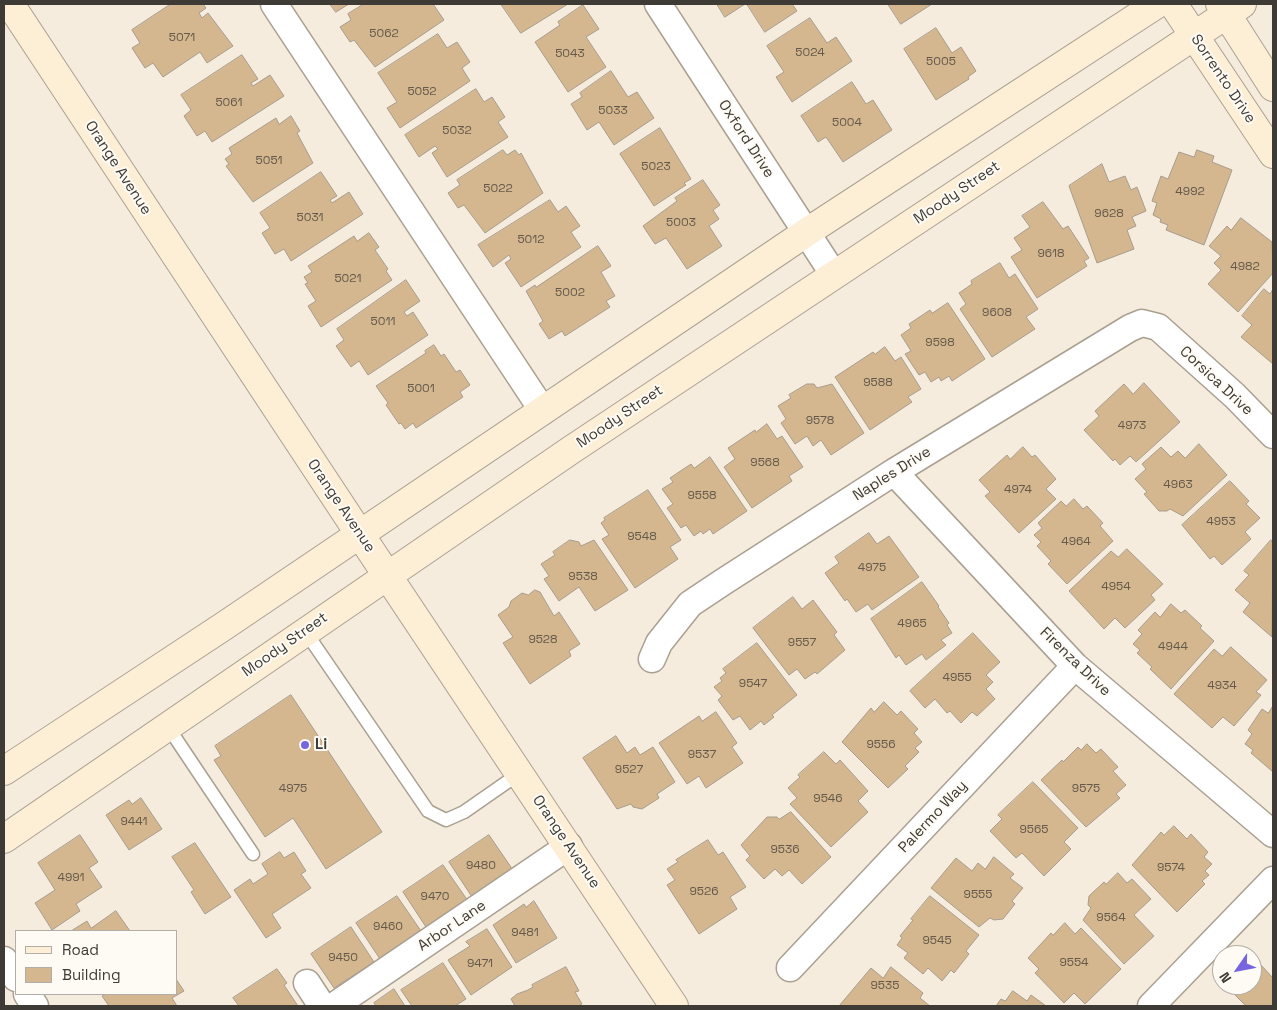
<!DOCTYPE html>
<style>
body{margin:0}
#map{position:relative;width:1277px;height:1010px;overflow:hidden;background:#f6ecdd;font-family:"Space Grotesk",sans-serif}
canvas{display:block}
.frame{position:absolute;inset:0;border:5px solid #3e3a35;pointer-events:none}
.legend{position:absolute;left:15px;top:930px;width:162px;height:65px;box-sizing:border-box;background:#fefaf4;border:1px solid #b1ada8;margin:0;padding:6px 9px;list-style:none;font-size:15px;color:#3e3a35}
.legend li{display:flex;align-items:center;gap:10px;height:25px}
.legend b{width:25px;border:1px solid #b1ada8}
.north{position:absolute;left:1212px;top:945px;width:50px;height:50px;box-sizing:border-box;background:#fefaf4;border:1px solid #b1ada8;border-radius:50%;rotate:237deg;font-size:14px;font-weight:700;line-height:20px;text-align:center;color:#3e3a35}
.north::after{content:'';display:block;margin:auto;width:18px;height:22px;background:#7765e0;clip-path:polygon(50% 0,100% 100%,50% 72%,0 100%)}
</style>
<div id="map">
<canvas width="1277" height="1010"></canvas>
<div class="frame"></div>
<ul class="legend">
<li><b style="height:6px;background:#fdeed6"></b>Road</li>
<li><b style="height:14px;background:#d4b78e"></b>Building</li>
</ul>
<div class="north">N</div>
</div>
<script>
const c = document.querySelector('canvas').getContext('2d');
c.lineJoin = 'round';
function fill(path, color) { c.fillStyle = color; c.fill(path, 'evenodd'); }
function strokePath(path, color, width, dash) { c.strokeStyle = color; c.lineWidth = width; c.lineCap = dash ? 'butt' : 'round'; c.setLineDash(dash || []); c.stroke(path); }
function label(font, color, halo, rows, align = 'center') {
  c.font = font + ' "Space Grotesk",sans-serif'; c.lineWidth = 4; c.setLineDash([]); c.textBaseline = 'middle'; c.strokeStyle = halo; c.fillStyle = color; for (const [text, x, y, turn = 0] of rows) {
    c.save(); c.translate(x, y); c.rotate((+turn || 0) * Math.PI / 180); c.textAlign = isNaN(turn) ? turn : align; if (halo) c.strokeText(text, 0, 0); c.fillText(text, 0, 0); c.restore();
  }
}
const building = new Path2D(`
 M171 4H203L206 8 199 13 202 18 208 13 233 46 207 63 200 52 163 77 153 63 145 68 132 48 140 43 132 30Z
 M330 4H349L336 12Z
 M364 4H433L444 20 375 67 354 40 350 42 340 27 351 20 348 14Z
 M501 4H568L521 33Z
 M717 4H745L725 17Z
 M747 4H792L797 11 765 32Z
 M888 4H932L901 24Z
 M583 5 599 29 586 37 606 67 568 92 535 42 560 25 558 22Z
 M810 18 827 43 836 37 852 61 792 102 776 77 784 72 767 46Z
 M936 28 952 53 961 47 976 71 968 77 969 79 936 100 904 49Z
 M438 34 447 48 457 42 470 62 462 68 470 81 400 128 387 108 397 102 378 73Z
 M242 55 258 79 251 83 253 86 270 75 284 96 212 142 205 131 197 136 184 116 191 110 181 95Z
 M611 71 628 97 637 92 654 118 614 145 599 122 587 130 571 104 582 97 580 93Z
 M852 82 866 104 873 100 892 130 843 162 826 137 818 142 801 116Z
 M476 89 484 102 492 97 505 117 498 122 508 137 447 177 432 153 438 149 435 146 419 157 405 135Z
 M291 116 300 131 297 133 313 163 253 202 226 166 229 164 225 159 232 154 229 148 276 118 279 124Z
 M660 128 691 179 684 183 686 185 654 206 620 154Z
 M503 150 507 155 515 150 519 155 521 153 543 193 485 233 464 205 458 208 448 193 460 185 457 180Z
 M1197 150 1214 156 1212 162 1232 170 1204 245 1166 230 1168 225 1160 222 1161 219 1153 215 1157 203 1152 201 1161 176 1168 179 1179 152 1194 157Z
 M1102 164 1109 182 1125 176 1131 190 1137 187 1146 211 1132 217 1136 226 1127 230 1134 249 1097 263 1069 186Z
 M321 172 337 196 330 200 332 203 349 192 363 214 291 261 284 249 275 254 262 233 270 228 260 213Z
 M703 180 720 205 713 210 719 219 709 226 722 246 687 269 666 238 655 244 643 226 677 201 675 198Z
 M550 200 558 212 566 206 580 226 571 232 581 247 521 287 505 263 511 259 509 255 493 267 478 245Z
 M1043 202 1063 229 1068 226 1089 258 1084 261 1087 266 1037 298 1011 257 1022 250 1014 238 1030 227 1022 216Z
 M1241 218 1272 242 1273 273 1238 312 1208 284 1221 270 1214 263 1221 256 1209 246 1227 226 1231 230Z
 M369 233 379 247 375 250 388 269 386 271 392 280 321 327 308 306 316 301 305 284 308 283 304 277 312 272 308 266 354 236 357 241Z
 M598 246 611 266 601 272 615 296 606 301 610 307 565 336 562 331 549 339 539 324 543 321 526 291 535 285 536 287Z
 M1000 263 1009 278 1015 274 1038 309 1026 317 1035 329 992 357 960 309 966 304 959 293 972 284 971 281Z
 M406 280 420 301 404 312 407 316 413 312 428 335 368 375 359 361 351 367 336 346 344 340 337 329Z
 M1264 289 1270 294 1273 289V364L1241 337 1252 325 1242 316Z
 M948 303 985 359 952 381 949 376 941 381 939 377 931 382 925 372 919 375 905 354 911 351 901 335 911 328 909 324 930 310 932 313Z
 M434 345 441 356 444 354 456 372 460 370 470 385 460 392 463 397 416 428 413 423 405 429 401 423 399 424 386 405 388 403 376 386 426 353 425 351Z
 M885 347 895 361 901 357 921 389 908 397 912 402 870 430 835 377 873 352 875 354Z
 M1144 383 1180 422 1136 462 1130 456 1120 465 1115 459 1113 461 1084 430 1099 416 1095 411 1124 384 1133 394Z
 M807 384H814L817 388 832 384 864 433 831 455 821 440 813 446 807 436 795 444 781 423 786 419 778 406 791 398 789 395Z
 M767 424 777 439 782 436 803 467 789 476 792 481 752 508 724 467 735 459 728 448 755 430 756 432Z
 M1199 444 1227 475 1183 516 1170 509 1167 511H1159L1144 494 1147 492 1135 479 1146 469 1142 464 1161 447 1171 457 1178 451 1185 458Z
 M1023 447 1032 457 1035 455 1056 479 1046 489 1056 499 1019 533 985 496 990 492 979 480 1007 455 1010 459Z
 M710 457 747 511 713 534 710 529 703 534 701 531 694 536 686 525 681 528 667 508 673 504 662 489 673 482 670 478 691 464 694 468Z
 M1230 481 1249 501 1246 504 1260 518 1245 532 1251 539 1222 565 1214 556 1210 559 1182 525Z
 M648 490 681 540 670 547 678 559 635 588 602 539 609 535 601 523 605 520 604 518Z
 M1074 499 1083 509 1087 506 1103 523 1100 526 1113 541 1067 584 1048 564 1051 561 1037 546 1041 542 1034 535 1042 528 1038 523 1061 501 1066 506Z
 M869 533 877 544 889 536 919 577 872 610 868 604 856 612 847 599 845 601 825 573 839 563 835 557Z
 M570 540 579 542 581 546 594 540 628 590 595 611 579 587 559 601 544 579 549 576 541 564 555 555 553 552Z
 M1271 540 1273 543 1272 637 1243 612 1250 603 1235 590 1249 575 1244 571Z
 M1127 549 1163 584 1151 595 1155 600 1125 628 1115 618 1104 629 1069 591 1111 551 1118 557Z
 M922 582 939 606 938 607 949 623 947 625 952 633 941 640 946 645 926 660 922 654 906 665 899 655 896 658 871 619Z
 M535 590 540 592 554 616 559 612 580 644 569 651 571 656 530 684 503 643 513 637 498 615 509 607 511 601 522 593 528 595Z
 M793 597 802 609 813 600 837 632 834 635 845 650 817 674 815 672 805 679 797 669 789 675 753 628Z
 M1171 604 1181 613 1185 610 1202 626 1200 628 1214 641 1171 689 1150 669 1152 667 1137 653 1140 650 1133 644 1142 634 1138 630 1155 612 1160 617Z
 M973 633 1000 662 986 675 993 682 986 689 995 699 977 716 972 712 961 723 950 711 947 713 935 699 925 708 910 691Z
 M757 643 797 695 772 715 774 717 764 725 761 721 750 730 740 716 733 720 718 700 722 696 714 687 722 681 720 678 726 673 723 669Z
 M1231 647 1267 680 1256 692 1261 695 1234 726 1223 717 1212 728 1174 694 1214 649 1222 656Z
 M291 695 382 832 326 869 293 818 265 837 214 760 221 756 215 746Z
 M884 702 897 715 901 711 918 729 914 733 922 742 915 748 919 752 905 766 908 769 888 788 842 742 871 708 874 712Z
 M1273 706V772L1251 753 1253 750 1245 744 1252 734 1248 730 1262 709 1268 713Z
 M716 712 737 743 732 747 743 763 706 788 699 776 687 784 659 743 699 716 702 721Z
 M616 736 627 753 635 747 640 755 653 747 675 782 657 794 659 798 642 809 633 807 631 804 617 809 583 758Z
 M1087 744 1096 753 1101 749 1118 767 1113 771 1126 785 1116 794 1120 798 1086 827 1041 780 1062 760 1063 762 1078 747 1081 750Z
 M824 752 836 764 840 760 868 791 858 801 868 812 831 847 790 804 797 798 788 788 800 777 798 775Z
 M1033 782 1078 828 1064 842 1071 849 1044 876 1022 853 1016 858 990 831 1002 819 998 815Z
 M141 798 162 829 129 850 106 815 129 800 132 804Z
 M791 812 831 857 802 884 789 870 782 876 775 869 764 879 746 860 750 856 741 845 767 817H777L779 819Z
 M1174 826 1187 839 1191 834 1208 852 1204 857 1212 864 1205 871 1209 875 1202 881 1205 884 1177 912 1132 865 1161 832 1164 835Z
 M80 835 98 862 89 868 102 887 76 904 80 911 52 930 35 903 55 890 38 863Z
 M489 835 513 870 474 900 449 862Z
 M708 840 718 855 723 852 746 887 730 897 737 909 699 934 667 885 675 880 667 869 678 862 676 860Z
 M195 843 231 897 205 914 191 892 194 890 172 857Z
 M280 852 284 858 294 852 306 871 301 874 311 888 272 914 281 928 266 938 234 890 250 879 253 884 268 874 262 864Z
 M994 857 1014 874 1010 878 1023 888 1012 901 1015 904 1003 919 994 920 990 918 979 927 931 888 956 858 972 871 978 863 985 869Z
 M443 865 468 901 426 927 403 892Z
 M1118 873 1127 883 1132 879 1151 899 1134 915 1154 936 1124 964 1083 920 1091 908 1088 905 1089 896 1104 882 1106 884Z
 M397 896 421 931 399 945 401 949 382 962 356 923Z
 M930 896 979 935 966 951 969 954 954 973 951 970 942 981 928 968 923 974 904 958 908 953 897 945 902 938 900 936 913 920 911 919Z
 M534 901 557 938 516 963 493 925 524 904 526 907Z
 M116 911 130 931H71L87 921 91 928Z
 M1065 923 1075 934 1081 928 1121 969 1085 1004 1074 993 1064 1003 1035 973 1039 969 1028 958 1051 933 1053 935Z
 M351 927 374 962 334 988 311 954Z
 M487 929 512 967 471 995 448 960 470 946 466 942Z
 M443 963 466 999 455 1006H412L401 990Z
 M1261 965 1273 978V1006H1246L1233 993 1241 985H1252V974Z
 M566 967 579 991 575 992 582 1004 578 1006H515L511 999 517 994 528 990 533 987 532 985Z
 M891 967 923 993 920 998 930 1006H839L871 968 883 978Z
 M277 969 287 983 284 985 298 1006H239L233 998Z
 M176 979 184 991 172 998 177 1006H109L102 996 106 994H176Z
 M394 989 405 1006H376L374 1003Z
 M1013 991 1027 1001 1031 995 1046 1006H996L1001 999 1005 1001Z`);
fill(building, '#d4b78e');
strokePath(building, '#a69c8f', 1);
const lane = new Path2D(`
 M305 631 428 811 446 820 464 812 520 773
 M168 727 253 854`);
const street = new Path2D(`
 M274 4 543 411
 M658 4 834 275
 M894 472 1075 666 1273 834
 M652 659 659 643 690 604 723 582 894 472 1130 328 1142 323 1158 327 1235 396 1273 435
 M4 960 16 978
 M790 968 1075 666
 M307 983 322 1006
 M27 994 35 1006
 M334 1006 569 846
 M1151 1006 1273 880`);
const secondary = new Path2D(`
 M10 4 359 533 674 1006
 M1173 4 1273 154
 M1220 4 1273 87
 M4 771 224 626 807 232 1157 4
 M4 839 571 450 1242 4`);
strokePath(lane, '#aaa092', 15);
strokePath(street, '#aaa092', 29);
strokePath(secondary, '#aaa092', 30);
strokePath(lane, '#fff', 12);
strokePath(street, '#fff', 26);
strokePath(secondary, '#fdeed6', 28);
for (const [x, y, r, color] of [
 [305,745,5,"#7765e0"]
]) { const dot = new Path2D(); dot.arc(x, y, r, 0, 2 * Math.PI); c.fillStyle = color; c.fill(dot); strokePath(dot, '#fefaf4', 2); }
label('12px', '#64594b', null, [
 ["5062",384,34],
 ["5071",182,38],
 ["5024",810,53],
 ["5043",570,54],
 ["5005",941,62],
 ["5052",422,92],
 ["5061",229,103],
 ["5033",613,111],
 ["5004",847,123],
 ["5032",457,131],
 ["5051",269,161],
 ["5023",656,167],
 ["5022",498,189],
 ["4992",1190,192],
 ["9628",1109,214],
 ["5031",310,218],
 ["5003",681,223],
 ["5012",531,240],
 ["9618",1051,254],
 ["4982",1245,267],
 ["5021",348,279],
 ["5002",570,293],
 ["9608",997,313],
 ["5011",383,322],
 ["9598",940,343],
 ["9588",878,383],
 ["5001",421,389],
 ["9578",820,421],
 ["4973",1132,426],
 ["9568",765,463],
 ["4963",1178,485],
 ["4974",1018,490],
 ["9558",702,496],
 ["4953",1221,522],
 ["9548",642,537],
 ["4964",1076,542],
 ["4975",872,568],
 ["9538",583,577],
 ["4954",1116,587],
 ["4965",912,624],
 ["9528",543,640],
 ["9557",802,643],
 ["4944",1173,647],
 ["4955",957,678],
 ["9547",753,684],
 ["4934",1222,686],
 ["9556",881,745],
 ["9537",702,755],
 ["9527",629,770],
 ["4975",293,789],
 ["9575",1086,789],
 ["9546",828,799],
 ["9441",134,822],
 ["9565",1034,830],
 ["9536",785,850],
 ["9480",481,866],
 ["9574",1171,868],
 ["4991",71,878],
 ["9526",704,892],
 ["9555",978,895],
 ["9470",435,897],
 ["9564",1111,918],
 ["9460",388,927],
 ["9481",525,933],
 ["9545",937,941],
 ["9450",343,958],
 ["9554",1074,963],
 ["9471",480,964],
 ["9535",885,986]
]);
label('15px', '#3e3a35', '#fefaf4', [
 ["Sorrento Drive",1223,79,56],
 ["Oxford Drive",746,139,57],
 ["Orange Avenue",118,168,57],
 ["Moody Street",957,193,-34],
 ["Corsica Drive",1216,381,43],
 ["Moody Street",620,417,-34],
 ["Naples Drive",892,474,-32],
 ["Orange Avenue",341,506,56],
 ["Moody Street",285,645,-35],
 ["Firenza Drive",1075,662,44],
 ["Palermo Way",933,817,-47],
 ["Orange Avenue",566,842,56],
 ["Arbor Lane",452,926,-34]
]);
label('bold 15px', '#3e3a35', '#fefaf4', [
 ["Li",315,745]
], 'left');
</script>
